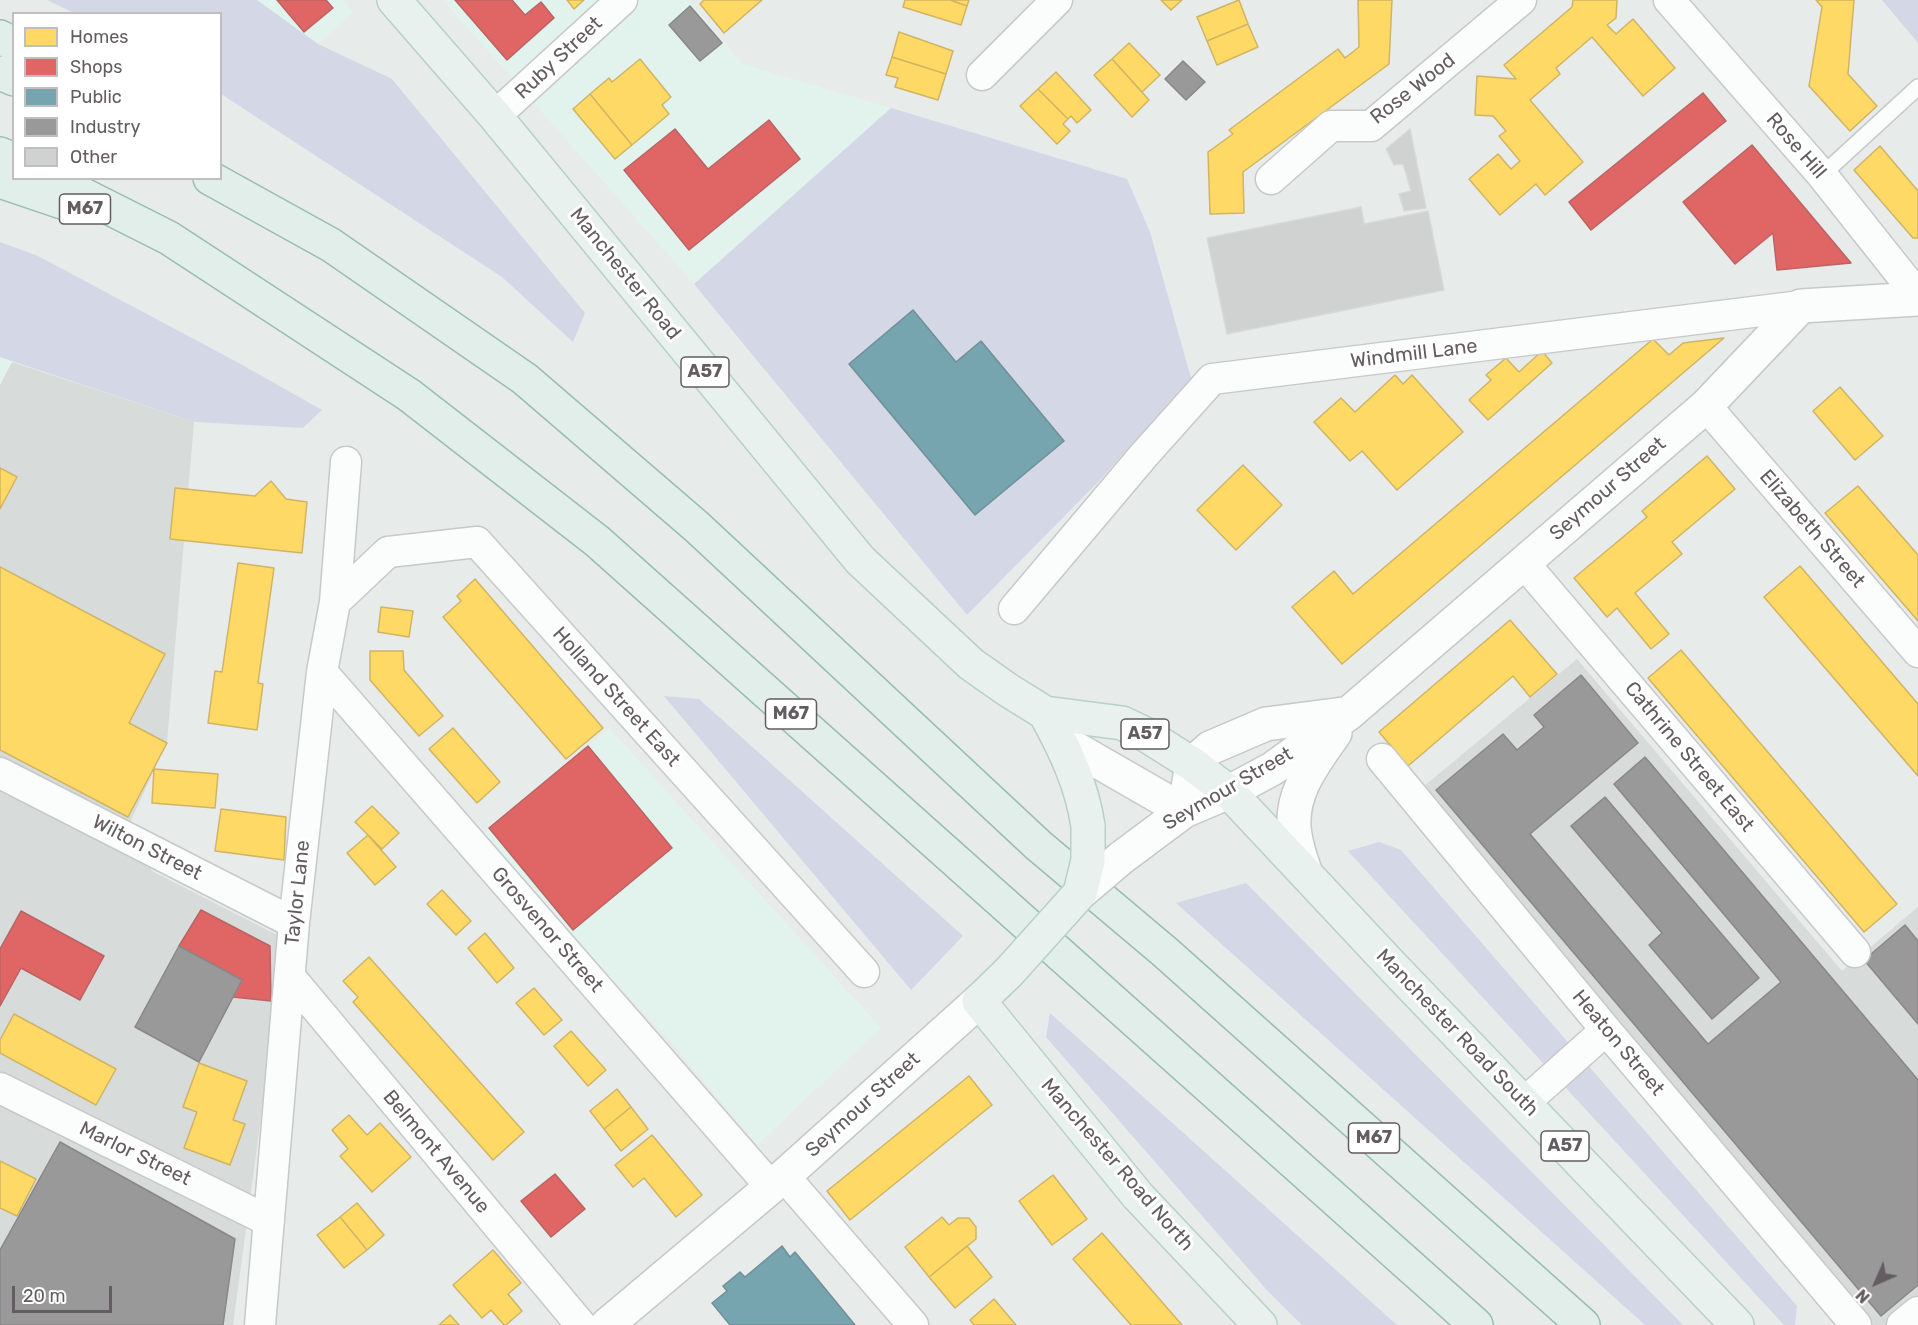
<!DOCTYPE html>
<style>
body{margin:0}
#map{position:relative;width:1918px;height:1325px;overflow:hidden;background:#e7ebea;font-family:Rubik,sans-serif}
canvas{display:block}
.legend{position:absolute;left:12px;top:12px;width:210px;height:168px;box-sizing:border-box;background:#fff;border:2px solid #c1bebf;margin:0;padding:8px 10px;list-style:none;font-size:18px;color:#635c60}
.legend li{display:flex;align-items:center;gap:12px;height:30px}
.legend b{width:30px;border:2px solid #c1bebf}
.north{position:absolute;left:1846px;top:1253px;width:60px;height:60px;-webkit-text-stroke:4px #fff;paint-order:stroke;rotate:225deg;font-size:16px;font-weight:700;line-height:24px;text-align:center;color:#635c60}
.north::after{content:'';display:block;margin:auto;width:21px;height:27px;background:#635c60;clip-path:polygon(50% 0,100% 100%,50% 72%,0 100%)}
.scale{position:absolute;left:12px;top:1286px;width:100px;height:27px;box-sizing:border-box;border:3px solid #635c60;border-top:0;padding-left:8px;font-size:18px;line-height:21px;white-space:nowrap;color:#635c60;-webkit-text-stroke:4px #fff;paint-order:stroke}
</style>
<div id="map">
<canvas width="1918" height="1325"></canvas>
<ul class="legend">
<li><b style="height:16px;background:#ffd966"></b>Homes</li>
<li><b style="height:16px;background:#e06666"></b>Shops</li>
<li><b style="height:16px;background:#76a5af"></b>Public</li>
<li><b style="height:16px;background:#999"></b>Industry</li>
<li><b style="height:16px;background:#cfd2d1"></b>Other</li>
</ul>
<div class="north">N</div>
<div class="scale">20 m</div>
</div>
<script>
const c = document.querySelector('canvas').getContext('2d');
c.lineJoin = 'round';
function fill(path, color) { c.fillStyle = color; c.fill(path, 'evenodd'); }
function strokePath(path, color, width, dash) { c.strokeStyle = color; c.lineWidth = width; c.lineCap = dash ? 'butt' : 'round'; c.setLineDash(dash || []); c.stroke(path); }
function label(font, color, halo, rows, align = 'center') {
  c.font = font + ' Rubik,sans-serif'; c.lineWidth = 6; c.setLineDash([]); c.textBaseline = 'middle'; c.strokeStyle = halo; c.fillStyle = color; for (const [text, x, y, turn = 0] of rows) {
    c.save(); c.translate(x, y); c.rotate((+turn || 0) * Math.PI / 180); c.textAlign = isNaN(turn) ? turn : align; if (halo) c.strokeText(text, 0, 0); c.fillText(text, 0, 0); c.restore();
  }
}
fill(new Path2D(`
 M257 0H343L353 13 318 44Z
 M443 0H689L742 64 891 108 694 284Z
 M0 357 12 362 0 385Z
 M609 728 881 1028 757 1145 664 1034 580 946 481 835Z`), '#e2f3ee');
fill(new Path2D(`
 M12 362 194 422 167 742 127 829 152 871 285 939 233 1325H0V385Z
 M1577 659 1842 971 1918 907V1325H1872L1417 792Z`), '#d7dbd9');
fill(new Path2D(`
 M47 0H257L318 44 392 79 585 313 573 342 502 277 221 94 220 14 74 13Z
 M1882 0H1918V43Z
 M891 108 1127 179 1150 232 1191 378 1099 481 967 615 694 284Z
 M0 242 38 256 237 362 322 410 303 428 194 422 0 357Z
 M664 696 699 699 963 936 911 990Z
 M1379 842 1401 850 1797 1306 1795 1325H1784L1348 851Z
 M1246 883 1683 1325H1645L1176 903Z
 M1050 1013 1397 1325H1302L1266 1289 1046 1037Z`), '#d4d7e6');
const homes = new Path2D(`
 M567 0H584L574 9Z
 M704 0H762L724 33 700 4Z
 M905 0H950L967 6 961 25 903 7Z
 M950 0H969L967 6Z
 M1161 0H1182L1171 10Z
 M1239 0 1248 24 1207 41 1197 17Z
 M1358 0H1392L1389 64 1243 172 1244 213 1210 214 1208 152 1233 134 1229 130 1338 49 1345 58 1359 47Z
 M1573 0H1617L1616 18 1607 25 1616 34 1633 19 1675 68 1643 96 1592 37 1556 68 1560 74 1530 100 1583 162 1545 195 1536 184 1500 215 1469 179 1498 154 1511 169 1520 161 1499 136 1506 131 1493 116 1475 115 1477 76 1516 79 1504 65 1572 7Z
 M1816 0H1854L1848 74 1877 106 1850 131 1809 86 1822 7Z
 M1248 24 1258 47 1217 65 1207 41Z
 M899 32 953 51 946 74 892 57Z
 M1129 43 1160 75 1142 92 1112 59Z
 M892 57 946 74 938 100 895 87 898 78 886 75Z
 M640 59 671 97 662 105 669 114 632 145 590 94 609 78 612 82Z
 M1112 59 1149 100 1132 117 1094 75Z
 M1056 72 1091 110 1077 123 1071 116 1068 119 1038 89Z
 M1038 89 1068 119 1063 124 1070 131 1057 144 1020 106Z
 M590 94 632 145 615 159 573 109Z
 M1880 146 1918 191V238H1913L1854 170Z
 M1724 338 1342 664 1292 607 1334 571 1353 594 1653 339 1669 355 1683 343Z
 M1542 351 1552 363 1488 420 1469 400 1491 380 1486 375 1506 358 1519 372Z
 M1395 375 1403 384 1412 375 1463 432 1397 490 1362 451 1350 461 1314 422 1341 398 1355 412Z
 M1840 387 1883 436 1855 460 1813 411Z
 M1707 456 1735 489 1672 542 1682 554 1635 593 1669 634 1651 649 1617 608 1607 617 1574 578 1647 517 1642 511Z
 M1243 465 1282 505 1236 550 1197 510Z
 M0 468 17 477 0 509Z
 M271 481 286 499 307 502 302 553 170 539 175 488 255 496Z
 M1858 486 1918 555V621L1825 513Z
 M238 563 274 568 258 683 263 684 257 730 208 723 215 671 222 672Z
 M1800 566 1918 704V776L1764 597Z
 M0 567 165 654 129 723 167 743 128 817 0 750Z
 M475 579 603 728 566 759 443 617 461 601 457 596Z
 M381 607 413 611 409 637 378 632Z
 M1510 620 1557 674 1530 697 1513 676 1408 766 1379 732Z
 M1681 650 1897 904 1864 932 1648 678Z
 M370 651H403L404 670 443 716 419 736 370 680Z
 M453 728 500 782 477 803 429 749Z
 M154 769 218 774 215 808 152 803Z
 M372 806 399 833 382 849 355 822Z
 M221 809 286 817 284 860 215 851Z
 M368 835 396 867 375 885 347 853Z
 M442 890 471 921 456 935 427 904Z
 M485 933 514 968 497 983 468 948Z
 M369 957 524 1132 493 1160 353 1002 358 997 343 981Z
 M534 988 562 1020 544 1035 516 1003Z
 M14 1014 116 1069 96 1105 0 1053V1040Z
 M571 1031 606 1070 588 1086 554 1046Z
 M199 1063 247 1081 233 1120 245 1124 230 1165 184 1148 197 1112 183 1107Z
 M969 1076 992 1105 850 1220 827 1191Z
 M617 1089 631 1107 604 1129 590 1111Z
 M631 1107 648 1129 621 1151 604 1129Z
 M349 1115 367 1135 380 1123 411 1157 372 1192 340 1156 348 1149 332 1130Z
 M652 1135 702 1195 676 1217 644 1178 633 1187 615 1165Z
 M0 1161 36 1179 17 1216 0 1208Z
 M1053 1175 1087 1219 1052 1245 1019 1201Z
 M357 1203 384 1235 367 1250 340 1217Z
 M340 1217 367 1250 344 1268 317 1235Z
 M942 1217 949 1225 958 1218H969L976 1227V1239L929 1277 905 1247Z
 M1102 1233 1182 1325H1131L1073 1259Z
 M967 1246 992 1277 955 1308 929 1277Z
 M493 1250 521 1283 508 1294 522 1311 506 1325H504L491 1310 482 1318 453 1285Z
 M994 1299 1016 1325H974L970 1320Z
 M450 1315 459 1325H439Z`);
fill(homes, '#ffd966');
strokePath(homes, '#d0b464', 1.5);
const shops = new Path2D(`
 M277 0H326L333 8 304 32Z
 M455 0H512L525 15 541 2 554 18 507 60Z
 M1703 93 1726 121 1591 230 1569 202Z
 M769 120 800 159 689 250 624 170 675 129 708 169Z
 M1752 145 1851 263 1777 270 1773 233 1735 264 1683 202Z
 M588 746 672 848 573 930 489 828Z
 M201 910 270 946 271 1001 233 997 242 980 179 946Z
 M21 911 104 956 80 1000 21 968 0 1006V949Z
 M555 1174 585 1209 551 1237 521 1201Z`);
fill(shops, '#e06666');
strokePath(shops, '#ba6364', 1.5);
const public = new Path2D(`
 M913 310 956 362 981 341 1064 441 975 515 849 364Z
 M782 1246 790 1257 795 1252 855 1325H730L712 1303 727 1291 723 1286 740 1272 745 1277Z`);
fill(public, '#76a5af');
strokePath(public, '#708f97', 1.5);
const industry = new Path2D(`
 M690 6 722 43 700 61 669 25Z
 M1183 61 1205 82 1186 100 1165 79Z
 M1581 675 1638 743 1530 834 1708 1044 1781 982 1614 784 1645 757 1918 1080V1285L1881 1316 1436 790 1503 734 1517 750 1544 727 1534 715Z
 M1605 797 1759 978 1712 1019 1649 945 1662 933 1571 826Z
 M1905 925 1918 941V1024L1864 960Z
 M179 946 242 980 199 1062 135 1027Z
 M60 1142 235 1239 223 1325H0V1250Z`);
fill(industry, '#999');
strokePath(industry, '#898788', 1.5);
const building = new Path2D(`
 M1410 129 1426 208 1404 211 1399 194 1411 191 1403 164 1394 165 1386 149Z
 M1361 207 1364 224 1428 211 1444 290 1227 334 1207 238Z`);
fill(building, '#cfd2d1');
strokePath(building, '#d6dad9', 1.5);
const service = new Path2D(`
 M1822 175 1918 87`);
const minor = new Path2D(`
 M1669 0 1822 175 1918 296
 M982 75 1057 0
 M495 116 622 0
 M1271 179 1331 126H1371L1521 0
 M1706 406 1918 652
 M1523 562 1855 952
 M335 602 388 552 477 542 864 972
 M1014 609 1144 455 1212 379 1801 306
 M322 672 771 1187
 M1382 759 1606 1030 1856 1325
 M0 773 294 923
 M291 978 581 1325
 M0 1088 269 1221
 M1524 1103 1606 1030
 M784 1176 913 1325
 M260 1325 294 923 322 672 335 602 346 462
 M1902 1325 1918 1312`);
const tertiary = new Path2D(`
 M1059 739 1184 811 1192 764 1210 748 1266 724 1343 714
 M1121 858 1184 811 1229 792 1272 769 1348 714 1706 406 1801 306 1918 299
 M1305 871C1301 860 1297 847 1295 835 1288 795 1314 763 1335 733
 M607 1325 784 1176 979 1001`);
const primary = new Path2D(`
 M394 0 495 116 860 560 971 664 1008 690 1045 713 1122 723 1143 733 1192 764 1229 792 1393 967 1737 1325
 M1045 713C1065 749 1082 785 1088 826
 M1009 972 979 1001 1138 1196 1260 1325`);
const motorway = new Path2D(`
 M0 37 14 44
 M0 73 14 79
 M0 154 14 160
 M50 178 169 238 409 395 597 541 1476 1325
 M210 178 331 245 525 379 697 527 1038 845 1165 952 1583 1325
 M0 181 74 206`);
strokePath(service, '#c8c8c9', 18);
strokePath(minor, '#c8c8c9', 33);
strokePath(tertiary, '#c8c8c9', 36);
strokePath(primary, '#b7d0c8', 36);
strokePath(motorway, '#98beb0', 36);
strokePath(service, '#fbfcfc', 15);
strokePath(minor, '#fbfcfc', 30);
strokePath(tertiary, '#fbfcfc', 33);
strokePath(primary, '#e9f1ef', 33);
strokePath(motorway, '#e2eeea', 33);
const tertiaryBridge = new Path2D(`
 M1080 893 1121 858`);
const primaryBridge = new Path2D(`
 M1009 972 1080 893 1088 860V826`);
strokePath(tertiaryBridge, '#c8c8c9', 36, []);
strokePath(primaryBridge, '#b7d0c8', 36, []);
strokePath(tertiaryBridge, '#fbfcfc', 33);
strokePath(primaryBridge, '#e9f1ef', 33);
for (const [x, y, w] of [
 [85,209,51],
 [705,372,48],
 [791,714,51],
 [1145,734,48],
 [1374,1138,51],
 [1565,1146,48]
]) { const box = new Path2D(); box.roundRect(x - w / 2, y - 15, w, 30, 4.5); c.fillStyle = '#fff'; c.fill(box); strokePath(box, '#635c60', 1.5); }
label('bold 18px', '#635c60', null, [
 ["M67",85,209],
 ["A57",705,372],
 ["M67",791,714],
 ["A57",1145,734],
 ["M67",1374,1138],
 ["A57",1565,1146]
]);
label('20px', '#635c60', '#fff', [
 ["Ruby Street",559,58,-43],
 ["Rose Wood",1413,89,-38],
 ["Rose Hill",1796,146,49],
 ["Manchester Road",625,274,51],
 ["Windmill Lane",1414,354,-7],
 ["Seymour Street",1608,489,-41],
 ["Elizabeth Street",1812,529,49],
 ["Holland Street East",616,697,48],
 ["Cathrine Street East",1689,757,50],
 ["Seymour Street",1228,789,-30],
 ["Wilton Street",147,848,27],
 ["Taylor Lane",298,893,-84],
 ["Grosvenor Street",547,930,49],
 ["Manchester Road South",1457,1033,46],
 ["Heaton Street",1618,1043,50],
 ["Seymour Street",863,1105,-42],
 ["Belmont Avenue",436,1152,50],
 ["Marlor Street",135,1154,26],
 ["Manchester Road North",1117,1165,49]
]);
</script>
